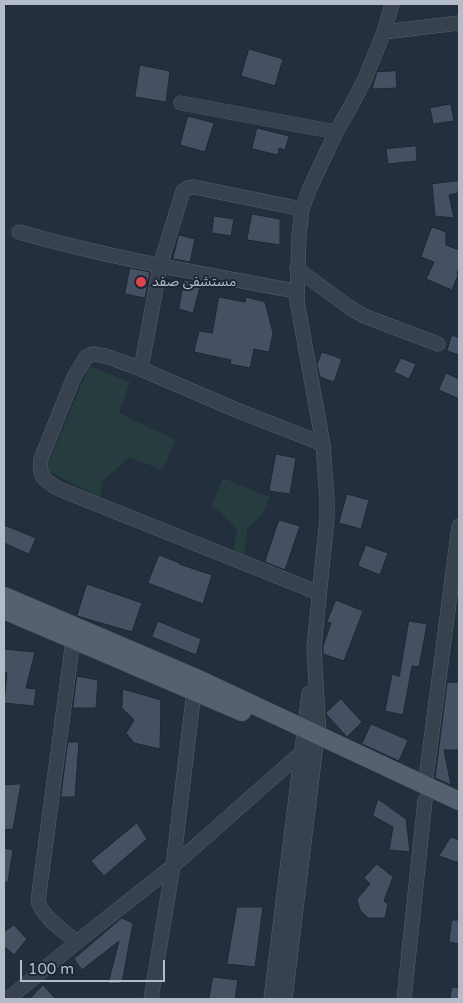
<!DOCTYPE html>
<meta charset="utf-8">
<style>
body{margin:0}
#map{position:relative;width:463px;height:1003px;overflow:hidden;background:#242f3e;font-family:"Varela Round",sans-serif}
canvas{display:block}
.frame{position:absolute;inset:0;border:5px solid #b4bcc9;pointer-events:none}
.scale{position:absolute;left:20px;top:960px;width:145px;height:22px;box-sizing:border-box;border:2px solid #b4bcc9;border-top:0;padding-left:6px;font-size:15px;line-height:18px;white-space:nowrap;color:#b4bcc9;-webkit-text-stroke:4px #1d2633;paint-order:stroke}
</style>
<div id="map">
<canvas width="463" height="1003"></canvas>
<div class="frame"></div>
<div class="scale">100 m</div>
</div>
<script>
const c = document.querySelector('canvas').getContext('2d');
c.lineJoin = 'round';
function fill(path, color) { c.fillStyle = color; c.fill(path, 'evenodd'); }
function strokePath(path, color, width, dash) { c.strokeStyle = color; c.lineWidth = width; c.lineCap = dash ? 'butt' : 'round'; c.setLineDash(dash || []); c.stroke(path); }
function label(font, color, halo, rows, align = 'center') {
  c.font = font + ' "Varela Round","Noto Sans Arabic",sans-serif'; c.lineWidth = 4; c.setLineDash([]); c.textBaseline = 'middle'; c.strokeStyle = halo; c.fillStyle = color; for (const [text, x, y, turn = 0] of rows) {
    c.save(); c.translate(x, y); c.rotate((+turn || 0) * Math.PI / 180); c.textAlign = isNaN(turn) ? turn : align; if (halo) c.strokeText(text, 0, 0); c.fillText(text, 0, 0); c.restore();
  }
}
fill(new Path2D(`
 M89 366 130 382 119 413 175 440 163 470 129 457 103 481 100 497 46 470Z
 M223 478 270 497 262 515 247 529 244 555 234 550 237 530 219 510 211 507Z`), '#263c3f');
const building = new Path2D(`
 M249 49 283 59 275 86 241 76Z
 M140 65 170 71 166 102 135 97Z
 M396 71 397 88 372 89 377 72Z
 M451 104 454 121 433 124 430 108Z
 M188 116 214 123 205 152 180 145Z
 M257 128 289 136 285 150 279 148 278 155 252 149Z
 M416 146 417 161 388 164 386 149Z
 M459 181 458 193 449 195 454 218 435 216 432 184Z
 M252 214 280 219V245L247 240Z
 M214 216 234 219 231 236 212 233Z
 M432 227 446 232V245L459 250V267L457 274 458 275 452 290 426 279 434 262 421 257Z
 M179 235 195 239 190 262 173 259Z
 M130 268 150 272 145 298 125 294Z
 M184 280 201 283 193 313 179 309Z
 M219 297 245 302 246 297 265 302 273 333 269 352 254 349 250 368 230 364 231 360 194 352 199 331 212 333Z
 M452 335 459 338V355L447 351Z
 M322 352 342 359 334 382 320 377 317 365Z
 M401 358 416 364 409 379 394 372Z
 M446 373 459 379V399L439 390Z
 M276 454 296 458 290 494 269 491Z
 M347 494 369 500 361 529 339 523Z
 M279 520 300 526 285 570 265 562Z
 M4 525 36 538 29 554 4 543Z
 M366 545 388 553 380 575 358 566Z
 M159 555 180 563 179 564 212 575 203 604 148 583Z
 M87 584 142 603 132 632 77 616Z
 M336 600 363 611 344 661 323 654V646L331 623 327 622Z
 M158 621 201 639 196 655 152 637Z
 M409 621 427 624 419 667 412 666 403 715 385 711 392 674 399 676Z
 M4 649 35 652 26 688 36 689 34 706 4 703 7 673 4 672Z
 M77 676 98 680 96 708H73Z
 M459 682V750H444L451 785 435 778 447 683Z
 M123 689 161 700 160 749 134 743 126 733 134 720 122 708Z
 M341 699 362 722 347 737 327 715 326 713Z
 M371 724 408 740 399 761 362 744Z
 M68 742H79L75 797H61Z
 M21 784 13 829 4 830V785Z
 M378 799 406 819 410 852 389 850 393 827 373 816Z
 M137 823 147 839 104 876 91 861Z
 M451 837 459 840V863L439 856Z
 M4 848 13 850 8 882H4Z
 M377 864 393 877 384 901 388 904 385 918H368L360 910 357 899 370 884 364 878Z
 M237 907H263L255 967 227 964Z
 M122 918 133 923 122 983 108 984 119 941 82 970 74 959Z
 M452 920H459V944L449 942Z
 M14 925 27 939 14 955 4 946V932Z
 M213 977 238 980 235 999H209Z
 M43 985 56 999H30Z
 M452 987 459 988V999H450Z`);
fill(building, '#455162');
strokePath(building, '#1f2835', 1);
const minor = new Path2D(`
 M384 32 459 23
 M181 103 336 132
 M19 232C110 258 203 274 296 291
 M297 269 349 307 364 316 438 344
 M141 369 160 266 183 191 188 188 194 187 302 209
 M319 593 59 489C45 481 38 477 41 459L74 377 86 357 93 354 106 356 141 369 234 409 323 444
 M73 640 38 901C43 918 63 930 77 942
 M425 786 459 526
 M8 999 77 942 173 866 301 753
 M151 999 173 866 195 683
 M271 999 309 693
 M285 999 316 744 319 735 314 647 327 518V499L323 444 297 301 299 235 302 209 309 190 336 132 351 106 364 81 384 32 392 4
 M404 999 425 800`);
const major = new Path2D(`
 M4 596 196 678 459 801
 M4 610 242 712`);
strokePath(minor, '#565f6c', 15);
strokePath(major, '#414a57', 19);
strokePath(minor, '#38414e', 14);
strokePath(major, '#56606e', 18);
for (const [x, y, r, color] of [
 [141,282,6,"#e0444e"]
]) { const dot = new Path2D(); dot.arc(x, y, r, 0, 2 * Math.PI); c.fillStyle = color; c.fill(dot); strokePath(dot, '#1d2633', 2); }
label('14px', '#b4bcc9', '#1d2633', [
 ["مستشفى صفد",152,282]
], 'left');
</script>
